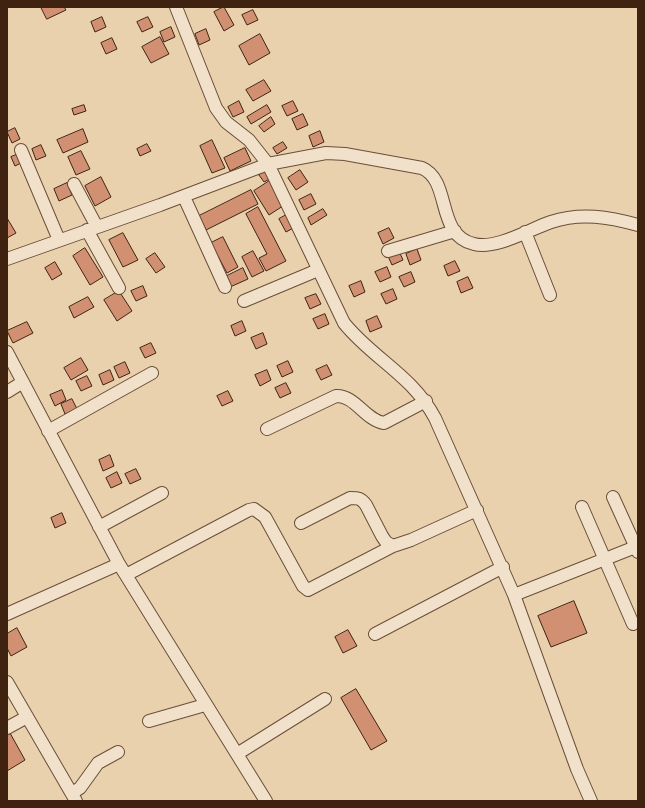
<!DOCTYPE html>
<style>
body{margin:0}
#map{position:relative;width:645px;height:808px;overflow:hidden;background:#e9d1ae;font-family:"IM FELL English",serif}
canvas{display:block}
.frame{position:absolute;inset:0;border:8px solid #3f2310;pointer-events:none}
</style>
<div id="map">
<canvas width="645" height="808"></canvas>
<div class="frame"></div>
</div>
<script>
const c = document.querySelector('canvas').getContext('2d');
c.lineJoin = 'round';
function fill(path, color) { c.fillStyle = color; c.fill(path, 'evenodd'); }
function strokePath(path, color, width, dash) { c.strokeStyle = color; c.lineWidth = width; c.lineCap = dash ? 'butt' : 'round'; c.setLineDash(dash || []); c.stroke(path); }
const building = new Path2D(`
 M41 7H64L66 10 47 19Z
 M224 7 234 25 224 31 214 12Z
 M253 10 258 20 247 25 242 15Z
 M102 17 106 27 95 32 91 22Z
 M148 17 153 27 142 32 137 22Z
 M171 27 175 37 164 42 160 32Z
 M206 29 210 40 199 45 195 34Z
 M260 34 270 53 249 65 239 46Z
 M160 37 169 54 151 63 142 47Z
 M112 38 117 49 106 54 101 43Z
 M264 80 271 91 253 101 246 90Z
 M239 101 244 112 233 117 228 107Z
 M293 101 298 111 287 116 282 106Z
 M84 105 86 111 74 115 72 109Z
 M267 105 271 112 251 124 247 117Z
 M303 114 308 125 297 130 292 119Z
 M271 117 275 124 264 132 259 126Z
 M15 128 20 139 12 143 7 132Z
 M83 129 88 142 63 153 57 140Z
 M320 131 324 142 313 147 309 136Z
 M212 140 225 168 212 173 200 146Z
 M283 142 287 148 277 154 273 148Z
 M147 144 151 151 140 156 137 149Z
 M41 145 46 156 36 160 32 149Z
 M245 148 251 161 230 171 224 158Z
 M81 151 90 169 76 175 68 157Z
 M21 153 25 161 15 166 11 157Z
 M269 169 273 177 264 182 259 175Z
 M300 170 308 182 296 190 288 178Z
 M101 177 111 197 95 206 85 186Z
 M271 180 286 204 269 215 254 191Z
 M67 183 72 195 59 201 54 189Z
 M251 190 258 204 206 230 199 216Z
 M311 194 316 204 304 210 299 200Z
 M258 207 286 261 266 271 259 258 267 254 246 214Z
 M323 209 327 215 311 225 308 218Z
 M290 213 297 226 286 232 279 219Z
 M7 218 16 233 7 238Z
 M389 228 394 238 383 244 378 233Z
 M123 233 138 260 123 267 109 240Z
 M223 237 238 267 227 273 211 243Z
 M85 248 103 277 90 285 73 256Z
 M398 249 403 260 392 265 387 254Z
 M417 249 421 260 410 265 406 254Z
 M253 251 264 271 252 277 242 257Z
 M155 253 165 267 156 273 146 259Z
 M455 261 460 271 448 276 444 266Z
 M55 262 62 274 52 280 45 268Z
 M387 267 391 277 380 282 375 272Z
 M243 268 248 279 230 287 225 277Z
 M411 272 415 282 404 287 399 277Z
 M468 277 473 288 461 293 457 282Z
 M361 281 365 292 354 297 349 286Z
 M143 286 147 296 136 301 131 291Z
 M393 289 397 299 386 304 381 294Z
 M119 291 132 311 117 321 104 300Z
 M316 294 321 304 310 309 305 298Z
 M88 297 94 307 74 318 69 307Z
 M325 314 329 324 318 329 313 319Z
 M377 316 382 327 370 332 366 321Z
 M242 321 246 331 235 336 231 326Z
 M27 322 33 333 13 343 7 331Z
 M263 333 267 344 256 349 251 338Z
 M151 343 156 353 145 358 140 348Z
 M81 358 88 370 71 380 64 368Z
 M288 361 293 372 282 377 277 366Z
 M125 362 130 373 119 378 114 367Z
 M327 365 332 375 321 380 316 370Z
 M110 370 114 380 103 385 99 375Z
 M267 370 271 380 260 386 255 375Z
 M87 376 92 386 81 391 76 381Z
 M286 383 291 393 280 398 275 388Z
 M62 390 66 400 55 406 50 395Z
 M228 391 233 401 222 406 217 396Z
 M72 399 77 409 65 414 61 404Z
 M110 455 114 466 103 471 99 460Z
 M136 469 141 479 130 484 125 474Z
 M117 472 122 483 111 488 106 478Z
 M62 513 66 523 55 528 51 518Z
 M574 601 587 633 551 647 538 616Z
 M17 628 27 647 11 656 7 648V634Z
 M348 630 357 646 343 653 335 637Z
 M356 689 387 741 371 750 341 698Z
 M10 733 25 760 7 771V735Z`);
fill(building, '#d29073');
strokePath(building, '#3f2310', 1);
const minor = new Path2D(`
 M176 7 216 108 226 122 249 140 268 164 344 323C373 359 412 375 435 418L514 595 577 769 591 801
 M21 150 59 240
 M74 184 97 227
 M184 197 225 287
 M87 230 119 288
 M525 232 550 295
 M388 251 455 231
 M7 259 160 205 268 164 326 153 345 154 422 168C452 181 435 235 474 244 496 250 530 229 551 222 581 212 609 217 638 225
 M244 301 318 270
 M7 352 119 564 266 801
 M7 392 23 382
 M267 429 336 396C355 395 365 420 384 423L426 401
 M48 431 152 373
 M613 497 638 552
 M582 507 633 624
 M301 523 350 498C358 498 361 498 366 505L382 536 386 542 393 546 411 540 477 510
 M99 527 162 493
 M126 575 249 510 254 509 265 517 303 586 308 590 393 546
 M514 595 638 546
 M7 614 119 564
 M375 634 503 567
 M7 682 76 801
 M149 721 205 705
 M7 728 27 717
 M237 754 325 699
 M72 793 80 788 98 763 118 752`);
strokePath(minor, '#6a4e38', 14);
strokePath(minor, '#f1e1ca', 12);
</script>
